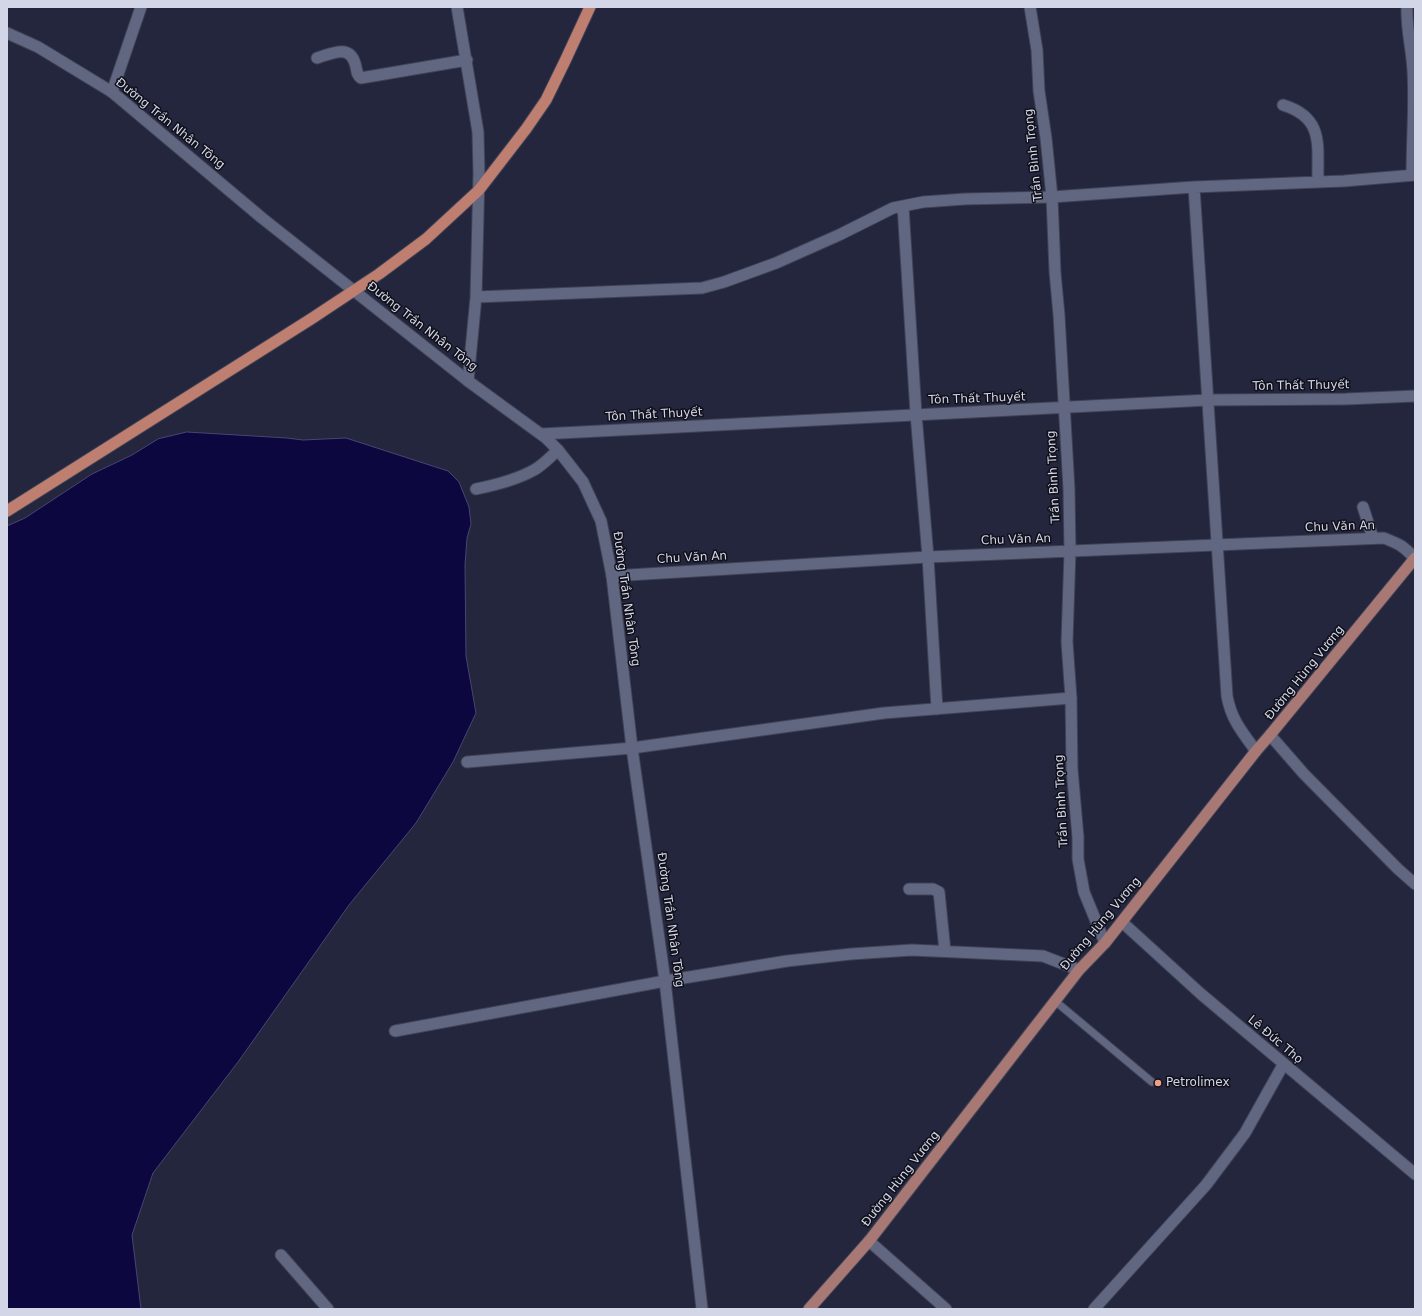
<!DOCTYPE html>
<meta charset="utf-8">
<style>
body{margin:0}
#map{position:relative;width:1422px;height:1316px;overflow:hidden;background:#23263d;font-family:"DejaVu Sans",sans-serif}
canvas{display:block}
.frame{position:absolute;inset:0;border:8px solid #d3d6e6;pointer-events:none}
</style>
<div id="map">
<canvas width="1422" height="1316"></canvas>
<div class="frame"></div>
</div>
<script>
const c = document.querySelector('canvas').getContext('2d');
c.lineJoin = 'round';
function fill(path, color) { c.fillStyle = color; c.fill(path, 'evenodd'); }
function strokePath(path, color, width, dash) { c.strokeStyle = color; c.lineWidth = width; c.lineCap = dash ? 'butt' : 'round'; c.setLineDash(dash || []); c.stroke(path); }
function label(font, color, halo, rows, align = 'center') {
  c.font = font + ' "DejaVu Sans",sans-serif'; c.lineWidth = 3; c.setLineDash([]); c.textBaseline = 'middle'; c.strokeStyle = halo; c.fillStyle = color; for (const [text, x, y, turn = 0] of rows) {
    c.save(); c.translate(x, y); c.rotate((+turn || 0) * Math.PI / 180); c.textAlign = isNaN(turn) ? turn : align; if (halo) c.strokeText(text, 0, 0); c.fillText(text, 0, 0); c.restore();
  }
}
const water = new Path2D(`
 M187 432 287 438 303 440 346 438 448 471 459 482 469 507 471 524 467 538 465 565 466 656 476 713 453 762 416 823 349 905 238 1062 153 1173 132 1235 141 1309H7V526L25 518 92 474 132 455 158 439Z`);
fill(water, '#0d0740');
strokePath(water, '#484572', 1);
const service = new Path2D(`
 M1055 1001 1152 1082`);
const minor = new Path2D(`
 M457 7 478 132 479 174 476 297 468 381
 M1407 7C1406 29 1412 49 1413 71 1415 105 1412 140 1412 175
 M317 58C333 53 351 43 356 67 357 72 357 75 361 78L467 60
 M112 92 141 7
 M1283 105C1325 118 1317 146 1318 181
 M1194 187 1227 696C1231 719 1242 732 1256 751
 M903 206 916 414 928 557 937 709
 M476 297 702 288 724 282 776 263 839 235 893 208 923 202 965 199 1052 197 1194 187 1344 181 1415 175
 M476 489C496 485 516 480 534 470 543 465 550 457 558 450
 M1363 507 1373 538
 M1270 735 1304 774 1398 869 1415 884
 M467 762 632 748 884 713 1071 698
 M909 889H933L939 892 945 951
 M1122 922 1201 994 1415 1174
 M395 1031 665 981 787 961 851 954 912 950 1043 956 1079 970
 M869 1241 946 1309
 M281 1255 328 1309
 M1094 1309 1206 1185 1245 1133 1283 1065`);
const tertiary = new Path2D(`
 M1030 7 1037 50 1039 91 1046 138 1052 197 1055 272 1059 315 1069 489 1070 551 1067 642 1071 698 1072 769 1078 837V859L1084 892 1105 943
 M541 434 1208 400 1346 399 1415 396
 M612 576 928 557 1384 538C1399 544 1404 546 1414 558`);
const secondary = new Path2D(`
 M7 33 38 47 112 92 262 218 468 381 546 438 558 450 583 482 601 521 612 576 632 748 665 981 702 1309`);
const primary = new Path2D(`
 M809 1309 869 1241 1079 970 1105 943 1256 751 1270 735 1415 558`);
const trunk = new Path2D(`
 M7 511 311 319 379 274 426 239 479 190 526 129 546 100 565 61 590 7`);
strokePath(service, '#404356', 9);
strokePath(minor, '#404356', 13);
strokePath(tertiary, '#404356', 13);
strokePath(secondary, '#404356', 13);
strokePath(primary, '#404356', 13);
strokePath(trunk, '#404356', 13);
strokePath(service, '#626781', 7);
strokePath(minor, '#626781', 11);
strokePath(tertiary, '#626781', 11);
strokePath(secondary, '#626781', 11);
strokePath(primary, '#a77874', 11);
strokePath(trunk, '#be7e70', 11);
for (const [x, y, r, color] of [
 [1158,1083,4,"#f39f85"]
]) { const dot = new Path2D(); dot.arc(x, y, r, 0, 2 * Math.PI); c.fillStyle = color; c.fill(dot); strokePath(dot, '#0f101a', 1.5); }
label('12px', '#d3d6e6', '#0f101a', [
 ["Đường Trần Nhân Tông",170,124,39],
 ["Trần Bình Trọng",1034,155,-96],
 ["Đường Trần Nhân Tông",422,327,38],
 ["Tôn Thất Thuyết",1301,386,-1],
 ["Tôn Thất Thuyết",977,399,-2],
 ["Tôn Thất Thuyết",654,415,-3],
 ["Trần Bình Trọng",1054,477,-93],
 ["Chu Văn An",1340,527,-2],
 ["Chu Văn An",1016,540,-2],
 ["Chu Văn An",692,558,-3],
 ["Đường Trần Nhân Tông",626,599,82],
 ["Đường Hùng Vương",1305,673,-51],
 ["Trần Bình Trọng",1062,801,-93],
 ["Đường Trần Nhân Tông",670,920,82],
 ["Đường Hùng Vương",1101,924,-50],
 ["Lê Đức Thọ",1275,1040,40],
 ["Đường Hùng Vương",901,1179,-52]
]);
label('12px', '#d3d6e6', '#0f101a', [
 ["Petrolimex",1166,1083]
], 'left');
</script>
